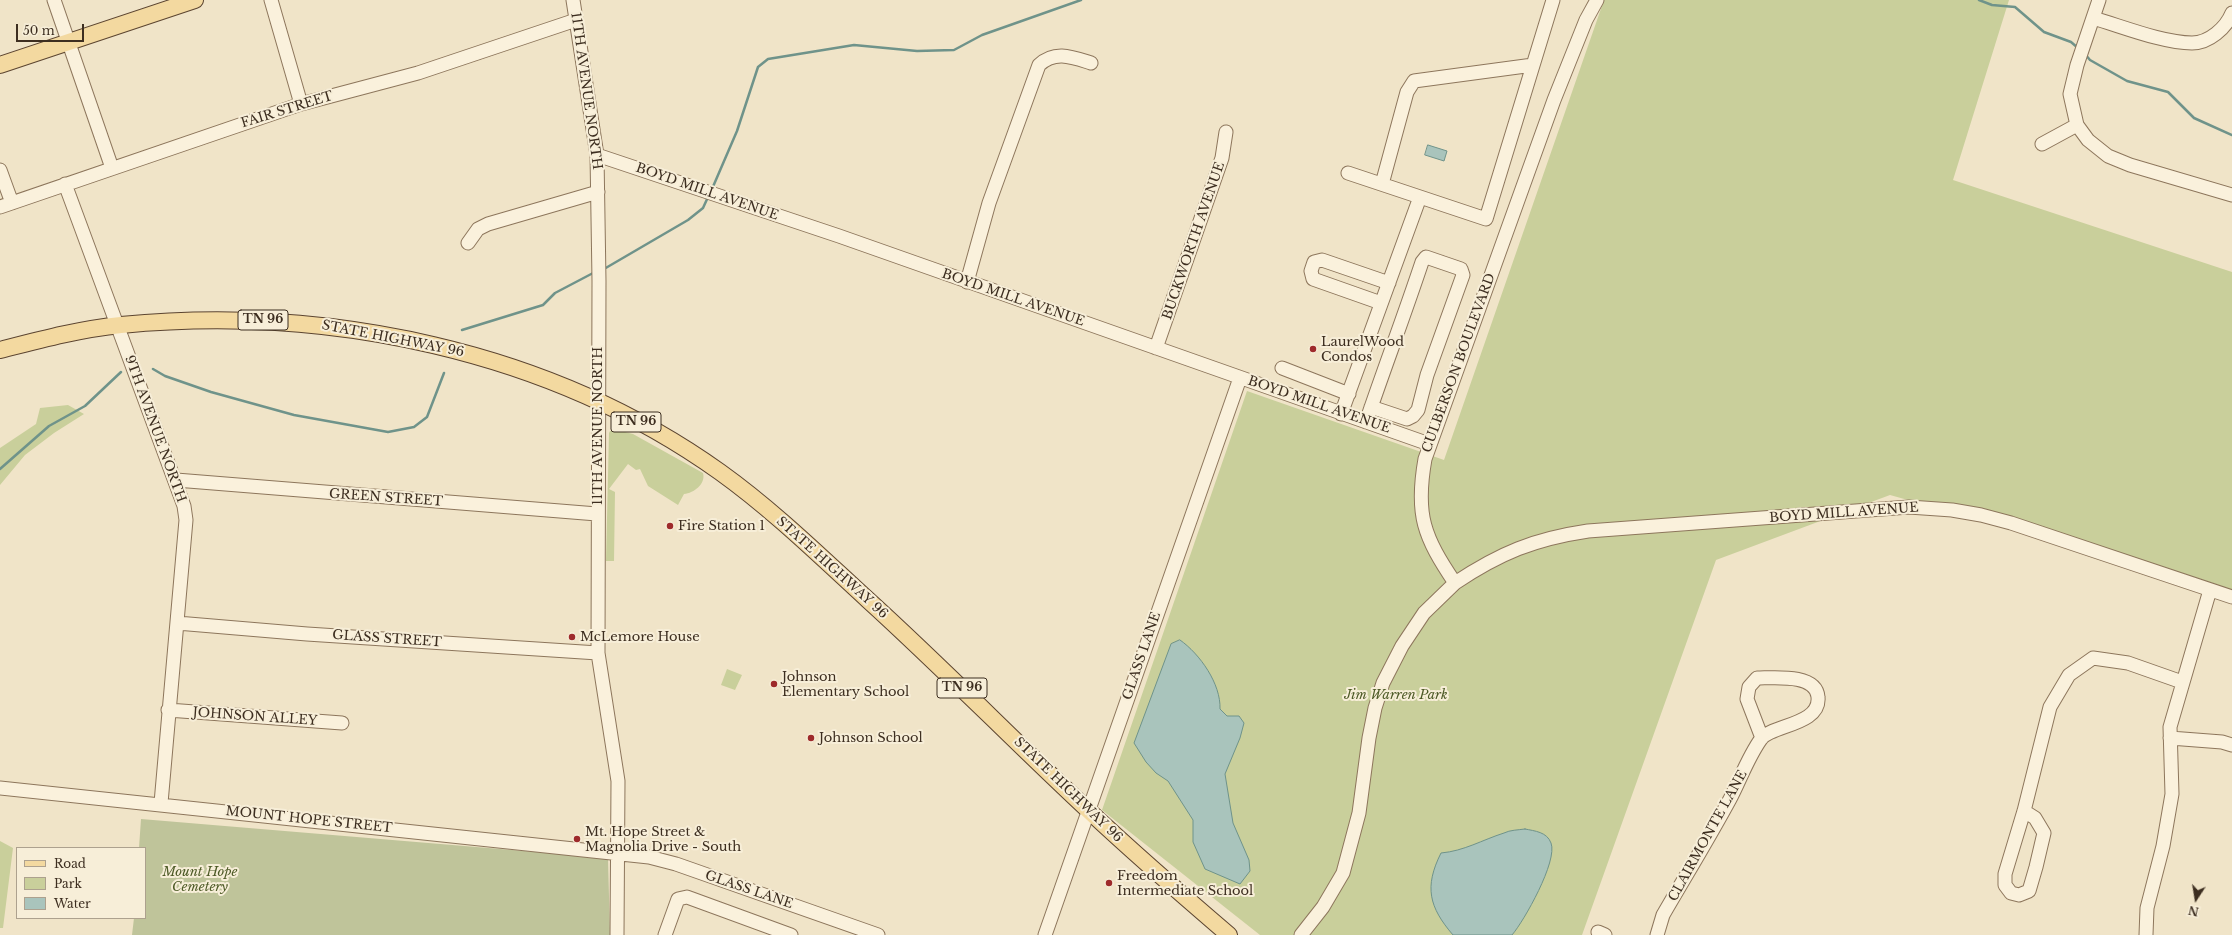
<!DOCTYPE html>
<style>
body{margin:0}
#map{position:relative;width:2232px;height:935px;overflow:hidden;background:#f0e4c8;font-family:"Libre Baskerville",serif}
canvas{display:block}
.legend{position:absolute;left:16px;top:847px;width:130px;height:72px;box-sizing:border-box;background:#f7eed8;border:1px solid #ada18e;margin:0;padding:5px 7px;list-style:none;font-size:12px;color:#3d2e20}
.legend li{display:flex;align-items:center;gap:8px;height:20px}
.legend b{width:20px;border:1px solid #ada18e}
.north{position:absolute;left:2176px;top:879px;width:40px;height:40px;-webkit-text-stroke:3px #f7eed8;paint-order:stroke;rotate:192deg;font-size:11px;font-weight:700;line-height:16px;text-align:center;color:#3d2e20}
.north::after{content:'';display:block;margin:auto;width:14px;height:18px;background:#3d2e20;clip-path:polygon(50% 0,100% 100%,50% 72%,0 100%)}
.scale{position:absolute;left:16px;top:24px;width:68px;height:18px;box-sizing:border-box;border:2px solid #3d2e20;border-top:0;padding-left:5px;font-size:12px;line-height:14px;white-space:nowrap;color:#3d2e20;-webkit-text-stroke:3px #f7eed8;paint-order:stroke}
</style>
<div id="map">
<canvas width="2232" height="935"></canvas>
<ul class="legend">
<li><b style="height:5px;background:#f3d9a0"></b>Road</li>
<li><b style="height:11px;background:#c9cf9b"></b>Park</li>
<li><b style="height:11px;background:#a9c4bc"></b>Water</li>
</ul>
<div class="north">N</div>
<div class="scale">50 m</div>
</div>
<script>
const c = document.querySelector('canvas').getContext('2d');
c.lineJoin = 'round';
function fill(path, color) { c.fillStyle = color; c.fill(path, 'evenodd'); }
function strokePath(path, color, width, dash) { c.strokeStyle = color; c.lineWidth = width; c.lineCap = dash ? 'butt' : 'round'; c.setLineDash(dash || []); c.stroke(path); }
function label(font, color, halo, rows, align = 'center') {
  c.font = font + ' "Libre Baskerville",serif'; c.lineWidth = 4; c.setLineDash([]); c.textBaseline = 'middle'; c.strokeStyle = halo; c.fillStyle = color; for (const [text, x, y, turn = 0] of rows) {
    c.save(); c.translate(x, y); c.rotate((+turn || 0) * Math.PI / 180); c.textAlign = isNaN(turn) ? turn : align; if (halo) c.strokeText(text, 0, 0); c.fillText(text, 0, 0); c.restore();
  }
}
fill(new Path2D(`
 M1604 0H2009L1953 180 2232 272V591L1890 495 1716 560 1582 935H1260L1102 810 1247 391 1444 460Z
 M68 405 84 414 54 433 25 455 0 485V448L36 424 40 408Z
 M617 430 633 434 703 473C706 484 694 493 684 494L678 505 648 486 640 469 636 470 628 464 609 489 615 492 614 561H606L609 433 610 431Z
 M727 669 742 675 735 690 721 685Z
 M0 841 13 848 3 928H0Z`), '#c9cf9b');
fill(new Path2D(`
 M141 819 608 858 610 935H132L134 918H145V848H139Z`), '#bfc49a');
const water = new Path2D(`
 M1428 145 1447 151 1444 161 1425 155Z
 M1180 640C1200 654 1221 684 1220 709L1227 716H1239L1244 723 1240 738 1225 774 1233 823 1249 860 1250 871 1240 884 1205 869 1193 842V820L1168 781 1156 773 1146 762 1134 743 1171 644Z
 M1525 829C1535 831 1547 832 1551 843 1558 861 1524 921 1512 935H1453C1429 907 1424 887 1441 853 1464 851 1482 840 1504 833 1510 830 1518 830 1525 829Z`);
fill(water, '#a9c4bc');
strokePath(water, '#6f938a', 1);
strokePath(new Path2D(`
 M1979 0 1992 5 2015 7 2044 32 2071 42 2078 48
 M2085 54 2090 60 2127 81 2168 92 2194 118 2232 135
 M712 189 737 131 758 67 768 59 854 45 917 51 954 50 982 35 1081 0
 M604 269 688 220 703 208 708 197
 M462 330 543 305 555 293 595 272
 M153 369 165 376 211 392 294 415 388 432 414 427 427 417 444 373
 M0 469 49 426 85 406 121 372`), '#6f938a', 2.5);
const minor = new Path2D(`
 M54 0 112 168
 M271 0 301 104
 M573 0 597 155 599 281 598 653 618 781 617 935
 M2099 0 2077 65 2070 94 2077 125 2088 140 2108 156 2130 165 2232 195
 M2093 18C2121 26 2163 43 2192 43 2209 43 2226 28 2232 13
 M2042 144 2077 125
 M597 155 839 236 1429 444
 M0 170 12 203
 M1348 173 1486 219 1553 0
 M65 184 184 506 186 520 161 803
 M1382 184 1407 92 1414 81 1533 65
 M0 207 301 104 418 73 576 20
 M468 243 478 229 488 224 598 192
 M967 282 989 203 1039 65C1055 50 1072 57 1091 63
 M1381 303 1313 279 1311 271 1314 262 1322 260 1389 283
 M1156 348 1222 158 1226 132
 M1282 368 1349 394
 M1341 414 1420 197
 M1366 422C1384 369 1404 316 1422 262L1426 257 1461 269 1463 275 1427 375 1418 410 1413 416 1407 419 1371 407
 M176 480 597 514
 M1455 583C1500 553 1534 539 1588 531L1909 507 1952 510 1981 515 2011 523 2232 597
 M177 623 307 634 598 653
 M168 710 342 723
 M2170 738 2222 742 2232 745
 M0 788 649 857 676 864 878 935
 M2024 811 2035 818 2044 833 2036 867 2029 891 2019 895 2011 893 2005 885V874L2024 811 2050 707 2069 675 2093 658 2128 663 2182 682
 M1598 932 1605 935
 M665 935 678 899 687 897 791 935
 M1045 935 1240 378
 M1301 935 1323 907 1343 873 1359 813 1369 738 1375 708 1383 683 1402 646 1424 613 1455 583C1424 537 1415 515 1425 459L1554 100 1586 20 1597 0
 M1657 935 1663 915C1685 877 1709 838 1730 799 1740 780 1748 757 1761 739 1771 725 1821 725 1818 697 1816 673 1773 678 1757 678L1749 687 1747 699 1762 738
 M2146 935 2147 908 2163 846 2172 794 2170 727 2210 590`);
const major = new Path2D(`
 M0 65 195 0
 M0 350C39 340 80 329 121 325 328 305 549 350 720 472 773 510 820 556 868 600 943 668 1014 741 1088 810 1134 853 1181 894 1229 935`);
strokePath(minor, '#8d765c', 15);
strokePath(major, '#5b4430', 18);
strokePath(minor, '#faf1dc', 13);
strokePath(major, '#f3d9a0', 16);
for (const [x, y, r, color] of [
 [1313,349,4,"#9e2a2b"],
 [670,526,4,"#9e2a2b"],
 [572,637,4,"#9e2a2b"],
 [774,684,4,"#9e2a2b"],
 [811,738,4,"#9e2a2b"],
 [577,839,4,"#9e2a2b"],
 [1109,883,4,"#9e2a2b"]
]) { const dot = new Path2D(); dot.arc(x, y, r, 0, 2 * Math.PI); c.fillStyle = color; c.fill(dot); strokePath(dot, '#f7eed8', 1.5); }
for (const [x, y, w] of [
 [263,320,50],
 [636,422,50],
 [962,688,50]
]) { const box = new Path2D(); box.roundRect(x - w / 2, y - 10, w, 20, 3); c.fillStyle = '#f7eed8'; c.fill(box); strokePath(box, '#3d2e20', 1); }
label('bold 12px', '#3d2e20', null, [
 ["TN 96",263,320],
 ["TN 96",636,422],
 ["TN 96",962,688]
]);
label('13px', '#3d2e20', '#f7eed8', [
 ["11TH AVENUE NORTH",586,91,82],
 ["FAIR STREET",287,110,-17],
 ["BOYD MILL AVENUE",707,192,19],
 ["BUCKWORTH AVENUE",1194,241,-71],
 ["BOYD MILL AVENUE",1013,298,19],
 ["STATE HIGHWAY 96",393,339,11],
 ["CULBERSON BOULEVARD",1459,363,-70],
 ["BOYD MILL AVENUE",1319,405,19],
 ["11TH AVENUE NORTH",598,426,-90],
 ["9TH AVENUE NORTH",155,429,70],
 ["GREEN STREET",386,498,4],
 ["BOYD MILL AVENUE",1844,513,-4],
 ["STATE HIGHWAY 96",832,568,42],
 ["GLASS STREET",387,639,4],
 ["GLASS LANE",1142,656,-71],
 ["JOHNSON ALLEY",255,717,4],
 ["STATE HIGHWAY 96",1068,790,44],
 ["MOUNT HOPE STREET",309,820,6],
 ["CLAIRMONTE LANE",1708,836,-61],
 ["GLASS LANE",749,890,19]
]);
label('13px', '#3d2e20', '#f7eed8', [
 ["LaurelWood",1321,342],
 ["Condos",1321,357],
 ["Fire Station 1",678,526],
 ["McLemore House",580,637],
 ["Johnson",782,677],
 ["Elementary School",782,692],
 ["Johnson School",819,738],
 ["Mt. Hope Street &",585,832],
 ["Magnolia Drive - South",585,847],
 ["Freedom",1117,876],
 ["Intermediate School",1117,891]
], 'left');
label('italic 13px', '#4d5a26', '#f7eed8', [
 ["Jim Warren Park",1396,695],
 ["Mount Hope",200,872],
 ["Cemetery",200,887]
]);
</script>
